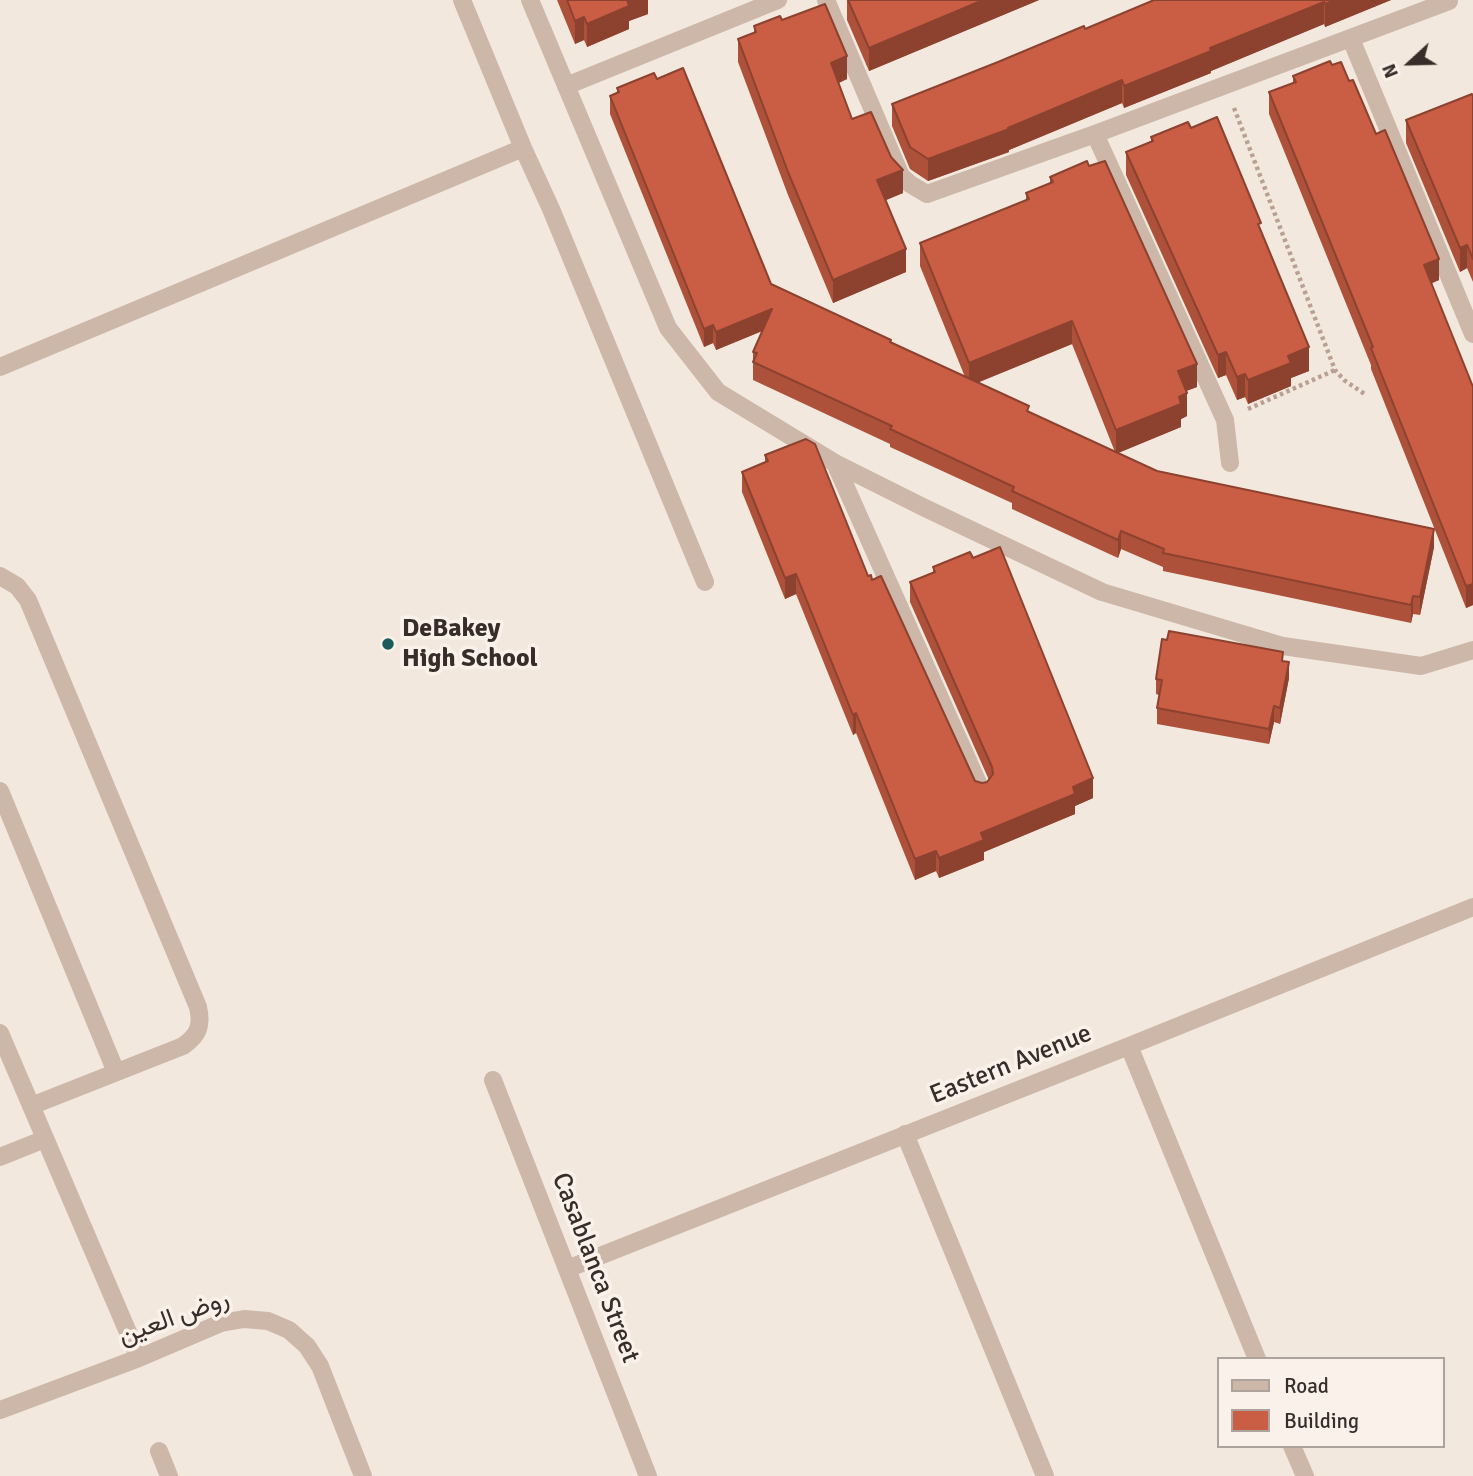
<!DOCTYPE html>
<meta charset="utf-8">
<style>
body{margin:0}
#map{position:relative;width:1473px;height:1476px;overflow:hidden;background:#f3e8dd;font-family:Signika,sans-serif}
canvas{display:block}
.legend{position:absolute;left:1217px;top:1357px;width:228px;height:91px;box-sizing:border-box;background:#faf2ea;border:2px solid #ada39d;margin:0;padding:9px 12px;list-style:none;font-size:21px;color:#392d29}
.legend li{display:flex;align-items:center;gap:14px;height:35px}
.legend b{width:35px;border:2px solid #ada39d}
.north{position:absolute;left:1375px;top:28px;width:70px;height:70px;-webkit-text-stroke:5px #faf2ea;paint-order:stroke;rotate:248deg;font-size:19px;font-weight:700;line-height:28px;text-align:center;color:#392d29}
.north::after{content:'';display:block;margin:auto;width:24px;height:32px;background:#392d29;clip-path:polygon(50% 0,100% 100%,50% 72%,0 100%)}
</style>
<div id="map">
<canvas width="1473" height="1476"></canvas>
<ul class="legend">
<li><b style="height:9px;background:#ccb7a8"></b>Road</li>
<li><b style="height:19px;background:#ca5e44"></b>Building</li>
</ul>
<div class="north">N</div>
</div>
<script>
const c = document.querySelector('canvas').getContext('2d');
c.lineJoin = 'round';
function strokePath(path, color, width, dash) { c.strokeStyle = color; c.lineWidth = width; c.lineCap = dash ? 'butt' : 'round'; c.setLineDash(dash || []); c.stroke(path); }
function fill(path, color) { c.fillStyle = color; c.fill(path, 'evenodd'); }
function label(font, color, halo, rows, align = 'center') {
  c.font = font + ' Signika,Vazirmatn,sans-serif'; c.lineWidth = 7; c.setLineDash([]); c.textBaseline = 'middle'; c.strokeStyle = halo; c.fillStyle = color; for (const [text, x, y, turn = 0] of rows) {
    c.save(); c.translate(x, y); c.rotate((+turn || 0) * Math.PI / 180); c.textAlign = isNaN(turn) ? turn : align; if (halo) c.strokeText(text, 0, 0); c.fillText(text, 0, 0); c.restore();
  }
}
strokePath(new Path2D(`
 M1234 108 1335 370 1344 380 1366 395
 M1248 409 1335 370`), '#b8a092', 4.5, [3.5, 3.5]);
strokePath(new Path2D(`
 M462 0 523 148 551 209 705 582
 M530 0 668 328 718 392 835 463 925 508 1102 592 1283 646 1421 666 1473 650
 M826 0 901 176 910 184 927 194 1095 134 1449 1
 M1351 39 1473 334
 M566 86 778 0
 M1095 134 1225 420 1230 463
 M0 367 523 148
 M835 463 982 792
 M0 576 17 586 28 600 198 1007C202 1025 199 1035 183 1046L31 1106
 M0 791 116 1072
 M0 1033 139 1358
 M1129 1046 1257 1359
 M493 1080 648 1476
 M905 1134 1045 1476
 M0 1157 45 1139
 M567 1269 1129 1046 1473 907
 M0 1410 139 1358 221 1323 244 1319 268 1321 289 1330 307 1346 320 1366 363 1476
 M1292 1446 1305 1476
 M159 1451 169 1476`), '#ccb7a8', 18);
fill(new Path2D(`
 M557 0H648V14L629 21V29L587 47 584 40 575 44Z
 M847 0H1039L869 71 847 20Z
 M1154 0H1391L1325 27 1324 24 1211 71V73L1124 108 1122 103 1009 150V152L928 181 910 169 892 126V104L1085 29Z
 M782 20 847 79 839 83 852 119 903 193 885 200 906 272 833 303 788 195 738 62V39L754 33V26Z
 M1332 65 1349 81 1439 280 1431 283 1473 387V605L1466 608 1371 369V365L1269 114V92L1293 83V76Z
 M617 88 771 284 891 343 965 377 920 266V243L1026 200V193L1050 183V177L1197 387 1186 391 1187 416 1181 419V427L1117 453 1157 471 1434 547 1420 615 1413 614 1411 623 1163 571V567L1121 549 1118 558 1012 509V503L890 447V444L753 380V352L762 331 716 350 713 343 704 347 610 114V96L617 93ZM1072 344 1115 452 1029 412 977 383Z
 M1473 97V282L1467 268 1460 272 1406 143V120Z
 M1191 128 1261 231 1309 371 1291 378V386L1248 404 1245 397 1237 400 1226 375 1218 378 1126 175V152L1151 142V137Z
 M765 455 868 576 887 591 975 781 982 783 987 782 989 780 910 602V582L933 572V567L1093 798 1075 806V814L984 852V860L939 878 936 871 915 880 856 733 853 735 796 594 785 599 742 492V472L765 462Z
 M1283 661 1289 678 1280 724 1274 722 1269 744 1157 724V708L1159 695 1156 694V679Z`), '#ae513a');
fill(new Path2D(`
 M627 0H648V14L629 21V29L587 47V24Z
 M983 0H1039L869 71V48Z
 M1335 0H1391L1325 27V4Z
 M1324 2V24L1211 71V73L1124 108V86L1210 48Z
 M584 17V40L575 44V21Z
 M847 56V79L831 86V63Z
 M1122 80V103L1009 150V152L928 181V159L1008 128Z
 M903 170V193L877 204V180Z
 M1467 245V268L1460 272V248Z
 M906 249V272L833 303V280Z
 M1439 259V280L1424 287V265Z
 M772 309V327L716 350V332Z
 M1072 321V344L969 386V363Z
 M713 325V343L704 347V329Z
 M1309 347V371L1291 378V386L1248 404V380L1288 356Z
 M1226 352V375L1218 378V355Z
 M1197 364V387L1178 394V371Z
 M1245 374V397L1237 400V377Z
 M1187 393V416L1181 419V427L1116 454V430Z
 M1434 529V547L1420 615V597Z
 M1121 531V549L1118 558V540Z
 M796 574V594L785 599V578Z
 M1473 584V605L1466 608V586Z
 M1413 596V614L1411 623V605Z
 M1289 662V678L1280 724V708Z
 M1274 706V722L1269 744V729Z
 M856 713V733L853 735V715Z
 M1093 778V798L1075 806V814L984 852V860L939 878V858L981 833 1073 787Z
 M936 851V871L915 880V859Z`), '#8d4230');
const building = new Path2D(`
 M567 0H627L629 6 587 24 584 17 575 21Z
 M848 0H983L869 48Z
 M1154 0H1335L1325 4 1324 2 1210 48 1211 51 1124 86 1122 80 1008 128 1009 129 928 159 910 147 892 104 998 62 1084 26 1085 29Z
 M825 4 847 56 831 63 852 119 871 112 891 157 903 170 877 180 906 249 833 280 788 172 738 39 756 32 754 26 780 16 782 20Z
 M1330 61 1332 65 1341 62 1349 81 1353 80 1376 134 1385 130 1439 259 1424 265 1473 387V584L1466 586 1371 348 1373 347 1269 92 1296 82 1293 76Z
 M683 68 771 284 891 340 890 342 1029 406 1027 411 1157 471 1434 529 1420 597 1413 596 1411 605 1163 553 1164 549 1121 531 1118 540 1012 491 1014 487 890 429 892 426 753 362 757 353 753 352 772 309 716 332 713 325 704 329 610 96 619 92 617 88 654 73 657 79Z
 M1472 94 1473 97V259L1467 245 1460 248 1406 120Z
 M1217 117 1261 223 1258 224 1309 347 1288 356 1291 363 1248 380 1245 374 1237 377 1226 352 1218 355 1126 152 1153 141 1151 137 1188 122 1191 128Z
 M1087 161 1089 166 1105 161 1197 364 1178 371 1187 393 1179 397 1181 404 1116 430 1072 321 969 363 920 243 1029 199 1026 193 1053 182 1050 177Z
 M806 439 815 444 868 576 871 575 872 580 881 576 975 781 982 783 987 782 993 774 992 767 910 582 935 572 933 567 970 552 973 558 1000 547 1093 778 1073 787 1075 794 981 833 984 840 939 858 936 851 915 859 856 713 853 715 796 574 785 578 742 472 768 461 765 455Z
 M1169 631 1283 652 1282 661 1289 662 1280 708 1274 706 1269 729 1157 708 1162 680 1156 679 1162 639 1167 640Z`);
fill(building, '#ca5e44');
strokePath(building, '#8d4230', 2);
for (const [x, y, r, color] of [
 [388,644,7,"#1c5b5c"]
]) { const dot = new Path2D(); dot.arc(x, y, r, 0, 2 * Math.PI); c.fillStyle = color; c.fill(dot); strokePath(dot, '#faf2ea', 2.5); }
label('bold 26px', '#392d29', '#faf2ea', [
 ["DeBakey",402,629],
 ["High School",402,659]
], 'left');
label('26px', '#392d29', '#faf2ea', [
 ["Eastern Avenue",1011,1065,-22],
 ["Casablanca Street",595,1268,69],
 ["روض العين",174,1318,-20]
]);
</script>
